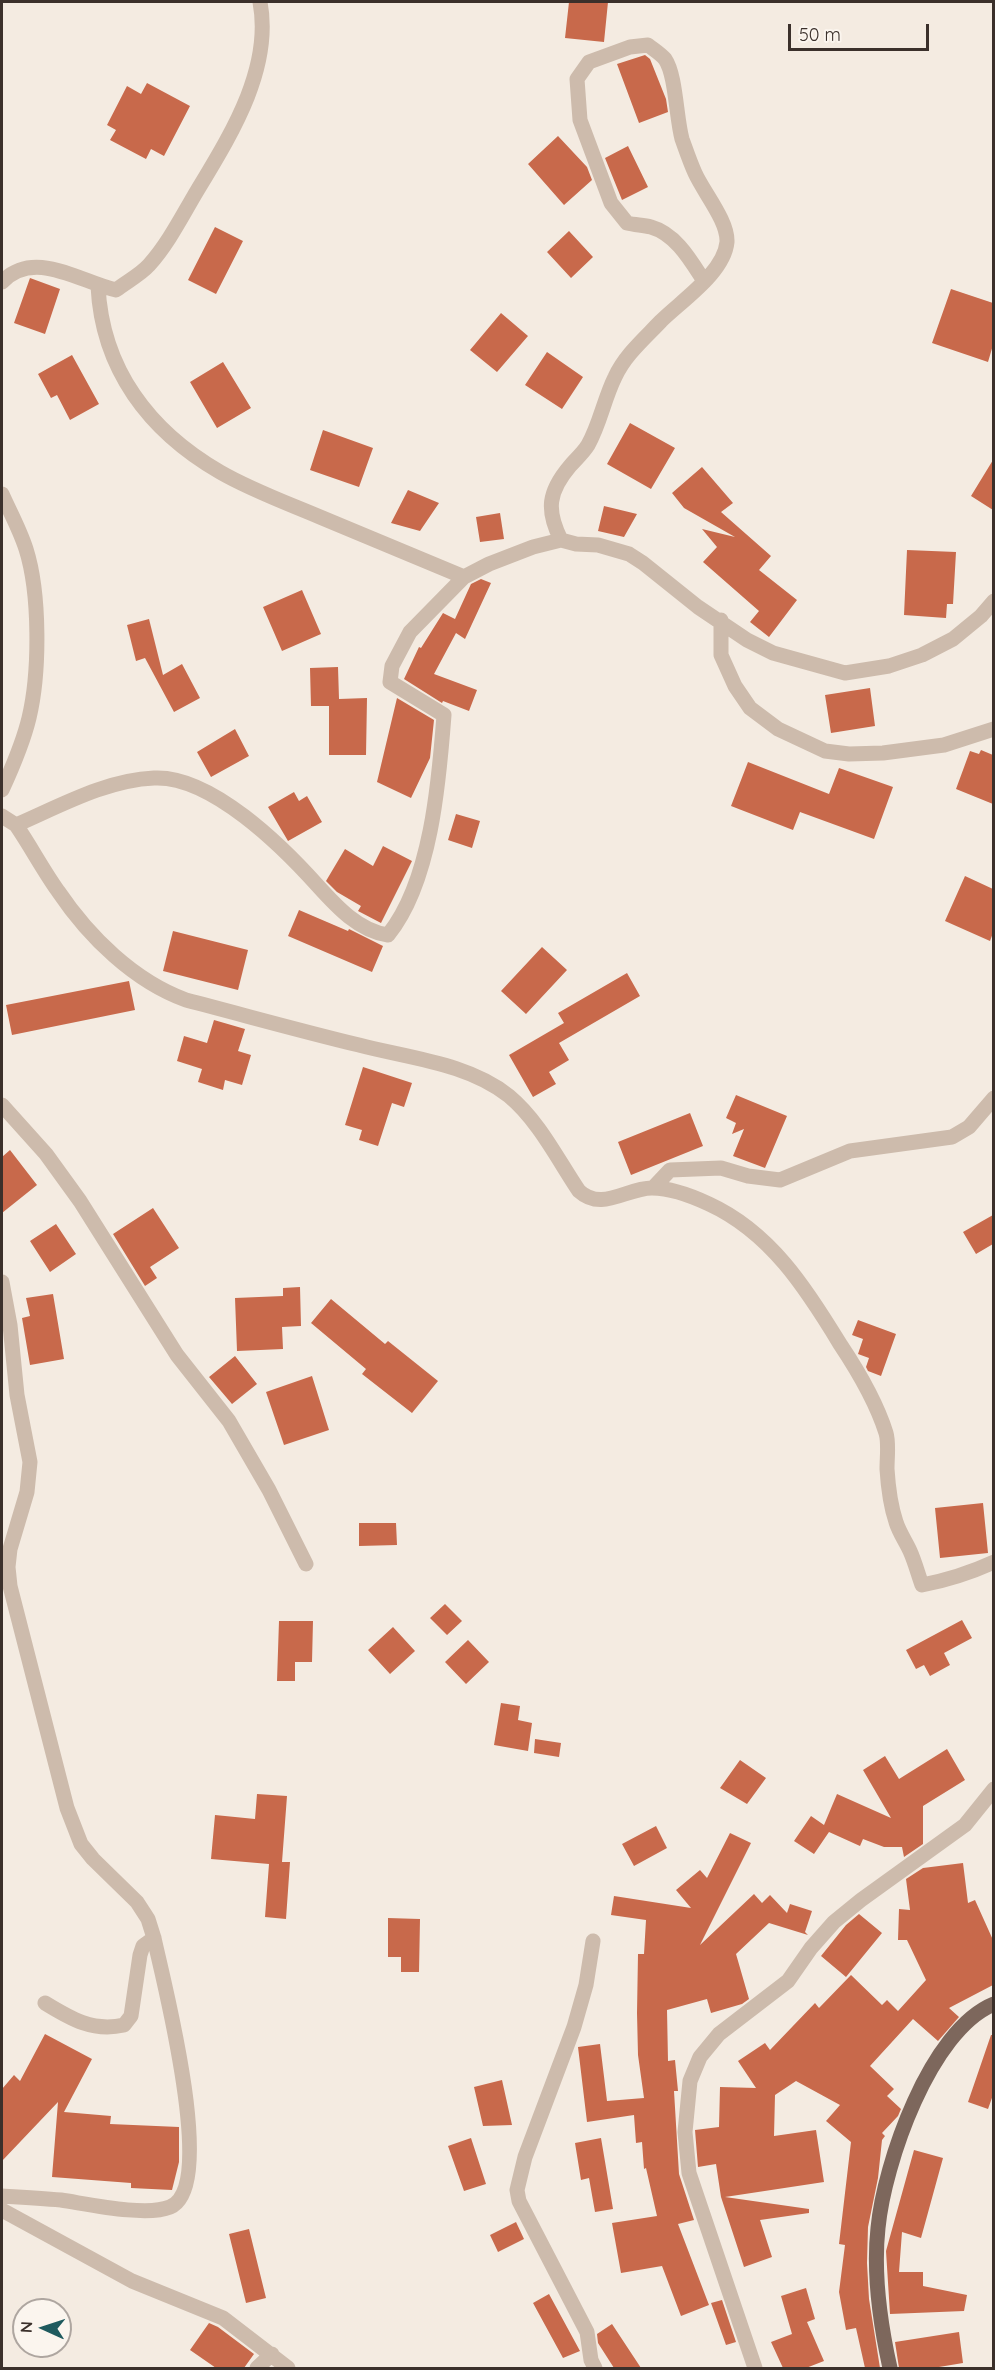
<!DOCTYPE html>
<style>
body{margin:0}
#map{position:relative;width:995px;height:2370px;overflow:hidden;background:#f4ebe1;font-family:Quicksand,sans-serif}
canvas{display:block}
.frame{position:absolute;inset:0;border:3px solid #3b302b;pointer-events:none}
.north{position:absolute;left:12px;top:2298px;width:60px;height:60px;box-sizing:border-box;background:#fbf5ee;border:2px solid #aea6a0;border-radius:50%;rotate:273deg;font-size:16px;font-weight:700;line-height:24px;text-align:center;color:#3b302b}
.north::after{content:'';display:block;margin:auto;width:21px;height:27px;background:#1f5a5e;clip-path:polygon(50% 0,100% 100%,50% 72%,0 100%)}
.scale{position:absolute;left:788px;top:24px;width:141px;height:27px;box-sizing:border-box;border:3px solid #3b302b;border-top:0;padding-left:8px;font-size:18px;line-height:21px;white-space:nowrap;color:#3b302b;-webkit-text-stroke:4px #fbf5ee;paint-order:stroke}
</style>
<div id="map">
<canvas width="995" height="2370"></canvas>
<div class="frame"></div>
<div class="north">N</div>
<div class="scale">50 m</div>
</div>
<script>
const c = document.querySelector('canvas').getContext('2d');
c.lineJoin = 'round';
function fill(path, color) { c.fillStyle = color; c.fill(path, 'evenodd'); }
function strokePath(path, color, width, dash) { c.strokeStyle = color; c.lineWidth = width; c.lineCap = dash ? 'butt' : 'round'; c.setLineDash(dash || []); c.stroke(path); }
fill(new Path2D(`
 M569 2H608L604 42 565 38Z
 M645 55 650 59 666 99 668 112 639 123 617 64Z
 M147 83 190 106 164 156 151 149 146 159 110 140 116 130 107 125 127 86 141 94Z
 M558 136 587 167 592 180 564 205 528 164Z
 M628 146 648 187 622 200 605 158Z
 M215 227 243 241 216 294 188 280Z
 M569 231 593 257 571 278 547 252Z
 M30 278 60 289 45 334 14 323Z
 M951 289 993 303V345L988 362 932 343Z
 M501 313 528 336 497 372 470 350Z
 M547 352 583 377 562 409 525 385Z
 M72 355 99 404 70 420 57 395 51 398 38 374Z
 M223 362 251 408 217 428 190 382Z
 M630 423 675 448 651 489 607 464Z
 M323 430 373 448 359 487 310 470Z
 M993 460V510L971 496Z
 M702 467 733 503 721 512 771 556 759 570 797 600 769 637 750 622 759 611 703 562 717 547 702 529 735 537 684 508 672 493Z
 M408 490 439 503 420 531 391 523Z
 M604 506 637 514 624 537 598 531Z
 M500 513 504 539 480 542 476 517Z
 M907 550 956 552 953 604H947L946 618 904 615Z
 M481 579 491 583 465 639 456 633 434 674 477 690 469 711 443 701 442 703 404 679 419 647 421 648 443 613 455 619 471 584Z
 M302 590 321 634 282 651 263 607Z
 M149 619 163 675 182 664 200 698 174 712 145 658 136 661 127 625Z
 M338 667 339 699 367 698 366 755H329V706H311L310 668Z
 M870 688 875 726 831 733 825 695Z
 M397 698 434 720 430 758 411 798 377 782Z
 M235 729 249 756 211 777 197 752Z
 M981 750 993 755V804L956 789 970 751 979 754Z
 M748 762 829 794 839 768 893 787 874 839 800 812 793 830 731 806Z
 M294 792 299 801 307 796 322 822 288 841 268 807Z
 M456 814 480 821 472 848 448 840Z
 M383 846 412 861 381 923 358 911 361 906 337 892 326 881 345 849 373 866Z
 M965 876 993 889V933L990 941 945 921Z
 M299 910 348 931 349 929 383 946 372 972 288 936Z
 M173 931 248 950 238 990 163 971Z
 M542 947 567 970 526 1014 501 991Z
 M627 973 640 996 559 1043 569 1060 549 1072 556 1084 533 1097 509 1055 564 1023 558 1013Z
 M129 981 135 1010 12 1035 6 1005Z
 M214 1020 245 1029 238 1051 251 1055 242 1085 225 1080 223 1090 198 1082 202 1069 177 1061 184 1036 207 1043Z
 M363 1067 412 1083 404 1107 392 1103 378 1146 359 1140 362 1130 345 1125Z
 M736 1095 787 1116 765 1168 733 1156 744 1129 732 1134 736 1123 726 1118Z
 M690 1113 703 1146 631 1175 618 1142Z
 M10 1150 37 1185 2 1213V1157Z
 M153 1208 179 1248 150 1267 157 1278 145 1286 113 1234Z
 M993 1215V1244L976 1254 963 1232Z
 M56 1224 76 1254 50 1272 30 1241Z
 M300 1287 301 1326 282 1327 283 1349 237 1351 235 1298 283 1296V1288Z
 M53 1294 64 1359 30 1365 22 1318 30 1316 26 1298Z
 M331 1299 385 1344 388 1341 438 1381 412 1413 362 1374 366 1369 311 1323Z
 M858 1320 896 1334 881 1376 868 1371 866 1367 869 1358 858 1354 863 1339 852 1335Z
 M235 1356 257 1384 232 1404 209 1377Z
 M312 1376 329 1430 284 1445 266 1392Z
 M983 1503 988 1553 940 1558 935 1508Z
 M359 1523H396L397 1545 359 1546Z
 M445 1604 462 1621 447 1635 430 1618Z
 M962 1620 972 1638 944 1653 950 1665 930 1676 924 1665 916 1669 906 1650Z
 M279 1621H313L312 1662H295V1681H277Z
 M393 1627 415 1651 390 1674 368 1650Z
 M468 1640 489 1662 466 1684 445 1662Z
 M501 1703 520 1706 518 1720 532 1723 528 1751 494 1745Z
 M535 1739 561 1743 559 1757 534 1753Z
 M947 1749 965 1780 923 1806V1844L904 1857 902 1847H884L863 1839 860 1846 829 1832 814 1854 794 1841 811 1816 824 1825 837 1794 891 1818 863 1770 885 1756 899 1779Z
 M740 1760 766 1778 747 1804 720 1788Z
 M257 1794 287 1796 282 1862H290L286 1919 265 1917 269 1864 211 1859 215 1815 255 1819Z
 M656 1826 667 1848 634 1866 622 1844Z
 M730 1833 751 1843 700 1945 754 1894 762 1903 770 1895 787 1913 790 1904 812 1911 805 1932 808 1935 769 1923 736 1954 749 1999 742 2004 711 2013 707 1999 667 2010 668 2061 675 2060 678 2091H674L679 2174 694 2220 678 2224 709 2305 681 2316 662 2266 621 2273 612 2223 657 2216 646 2168 644 2169 642 2142 636 2143 634 2115 587 2122 578 2047 600 2044 607 2101 644 2098 638 2055 637 2013 638 1954H644L646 1920 611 1915 614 1896 691 1908 676 1890 700 1870 707 1878Z
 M963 1863 968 1903 975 1900 993 1940V1985L949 2008 959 2017 938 2041 913 2019 870 2066 894 2089 887 2096 901 2109 898 2116 882 2133 885 2136 882 2140 878 2178 868 2227 867 2263 869 2299 880 2368H865L856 2328 846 2330 839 2292 845 2245 839 2244 851 2142 826 2121 840 2105 796 2081 775 2095 774 2136 816 2130 824 2182 725 2197 809 2209V2213L760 2220 772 2257 744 2267 721 2197 716 2164 698 2167 695 2130 719 2127 720 2087 756 2088 738 2061 765 2043 770 2050 815 2003 819 2008 851 1975 882 2005 887 2000 898 2011 926 1980 907 1940H898L899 1909 910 1910 906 1879 923 1868Z
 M859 1914 882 1933 846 1977 821 1956 846 1925Z
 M388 1918 420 1919 419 1972H401V1957H388Z
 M45 2034 92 2059 64 2112 111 2116 110 2124 179 2127V2162L172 2190 131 2188V2183L52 2177 58 2102 2 2161V2089L14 2075 20 2081Z
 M991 2035H993V2095L988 2109 968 2102Z
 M502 2080 512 2125 483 2126 474 2087Z
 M471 2138 486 2184 464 2191 448 2146Z
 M601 2138 613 2209 595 2212 589 2178 581 2180 575 2143Z
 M914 2150 943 2158 921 2238 902 2232 899 2272H923V2286L967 2295 964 2311 890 2314 886 2251Z
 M516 2222 524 2239 498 2252 490 2235Z
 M249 2229 266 2298 246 2303 229 2234Z
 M806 2288 815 2319 807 2322 824 2361 806 2368H783L771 2342 792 2334 781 2296Z
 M549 2294 580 2351 563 2358 533 2303Z
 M722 2300 736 2342 726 2345 711 2303Z
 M209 2323 218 2327 254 2354 244 2368H216L190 2350Z
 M612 2324 641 2368H614L598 2343 597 2334Z
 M959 2332 963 2363 933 2368H899L895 2342Z`), '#c8694b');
strokePath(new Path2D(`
 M2 282C34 248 80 282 116 290 126 282 140 275 149 265 167 245 180 220 194 196 228 139 273 71 260 2
 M98 286C102 369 149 431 220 472 251 490 287 503 320 517 368 537 416 557 464 577
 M2 494C10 512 20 530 26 549 40 593 40 672 29 718 23 743 13 766 2 790
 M561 540C546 510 548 492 570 466 576 459 583 453 588 445 600 424 604 399 615 377 625 355 644 339 661 321 681 301 724 273 727 242 728 221 704 193 695 173 690 162 686 150 682 139 676 117 676 75 665 59 661 54 653 49 648 45L630 47 589 62 577 79 580 120 611 203 627 223C635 225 643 225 651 227 676 234 691 261 704 281
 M721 620V655L735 686 750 708 778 729 825 751 849 754 883 753 944 745 994 729
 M2 816 16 825C60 806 106 780 154 778 211 775 283 847 318 886 337 907 359 931 388 935 431 882 439 782 444 715L390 682 392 666 410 632 464 577 489 564 533 547 561 540 576 544 598 545 629 554 643 563 698 607 747 640 773 653 845 673 889 666 922 655 953 639 981 616 994 601
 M16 825C31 847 43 870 58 891 89 937 134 981 186 1000 244 1015 301 1031 359 1045 408 1058 468 1063 509 1096 539 1121 558 1160 579 1191 602 1212 626 1188 652 1188 671 1188 692 1196 709 1204 770 1232 806 1288 840 1344 858 1371 876 1401 886 1433 889 1443 887 1457 887 1469 888 1485 891 1507 896 1522 899 1532 906 1542 910 1551 915 1562 918 1574 922 1585 948 1580 970 1573 994 1562
 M2 1105 46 1154 80 1201 177 1355 229 1421 269 1490 306 1564
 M653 1188 670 1170 721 1168 748 1176 780 1180 850 1151 952 1137 969 1127 994 1098
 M2 1282 10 1325 17 1395 30 1462 27 1492 10 1549 8 1567 10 1586 67 1808 81 1844 93 1859 137 1902 148 1919 154 1938C163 1980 218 2187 170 2207 146 2217 88 2204 61 2200 41 2198 21 2197 2 2196
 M593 1941 586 1985 574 2027 525 2157 517 2190 519 2201 587 2332 591 2360 595 2368
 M45 2003C71 2019 93 2032 124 2025L131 2016 140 1955 143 1946 154 1938
 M2 2210 132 2281 223 2318 288 2368
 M257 2368 272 2354
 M755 2368 689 2173 685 2132 690 2081 700 2057 719 2034 788 1981 811 1948 834 1922 861 1900 965 1825 994 1789`), '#cdbbac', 15);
strokePath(new Path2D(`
 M890 2368C880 2323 873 2274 878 2228 884 2164 930 2030 994 2004`), '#7d675c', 15);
</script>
